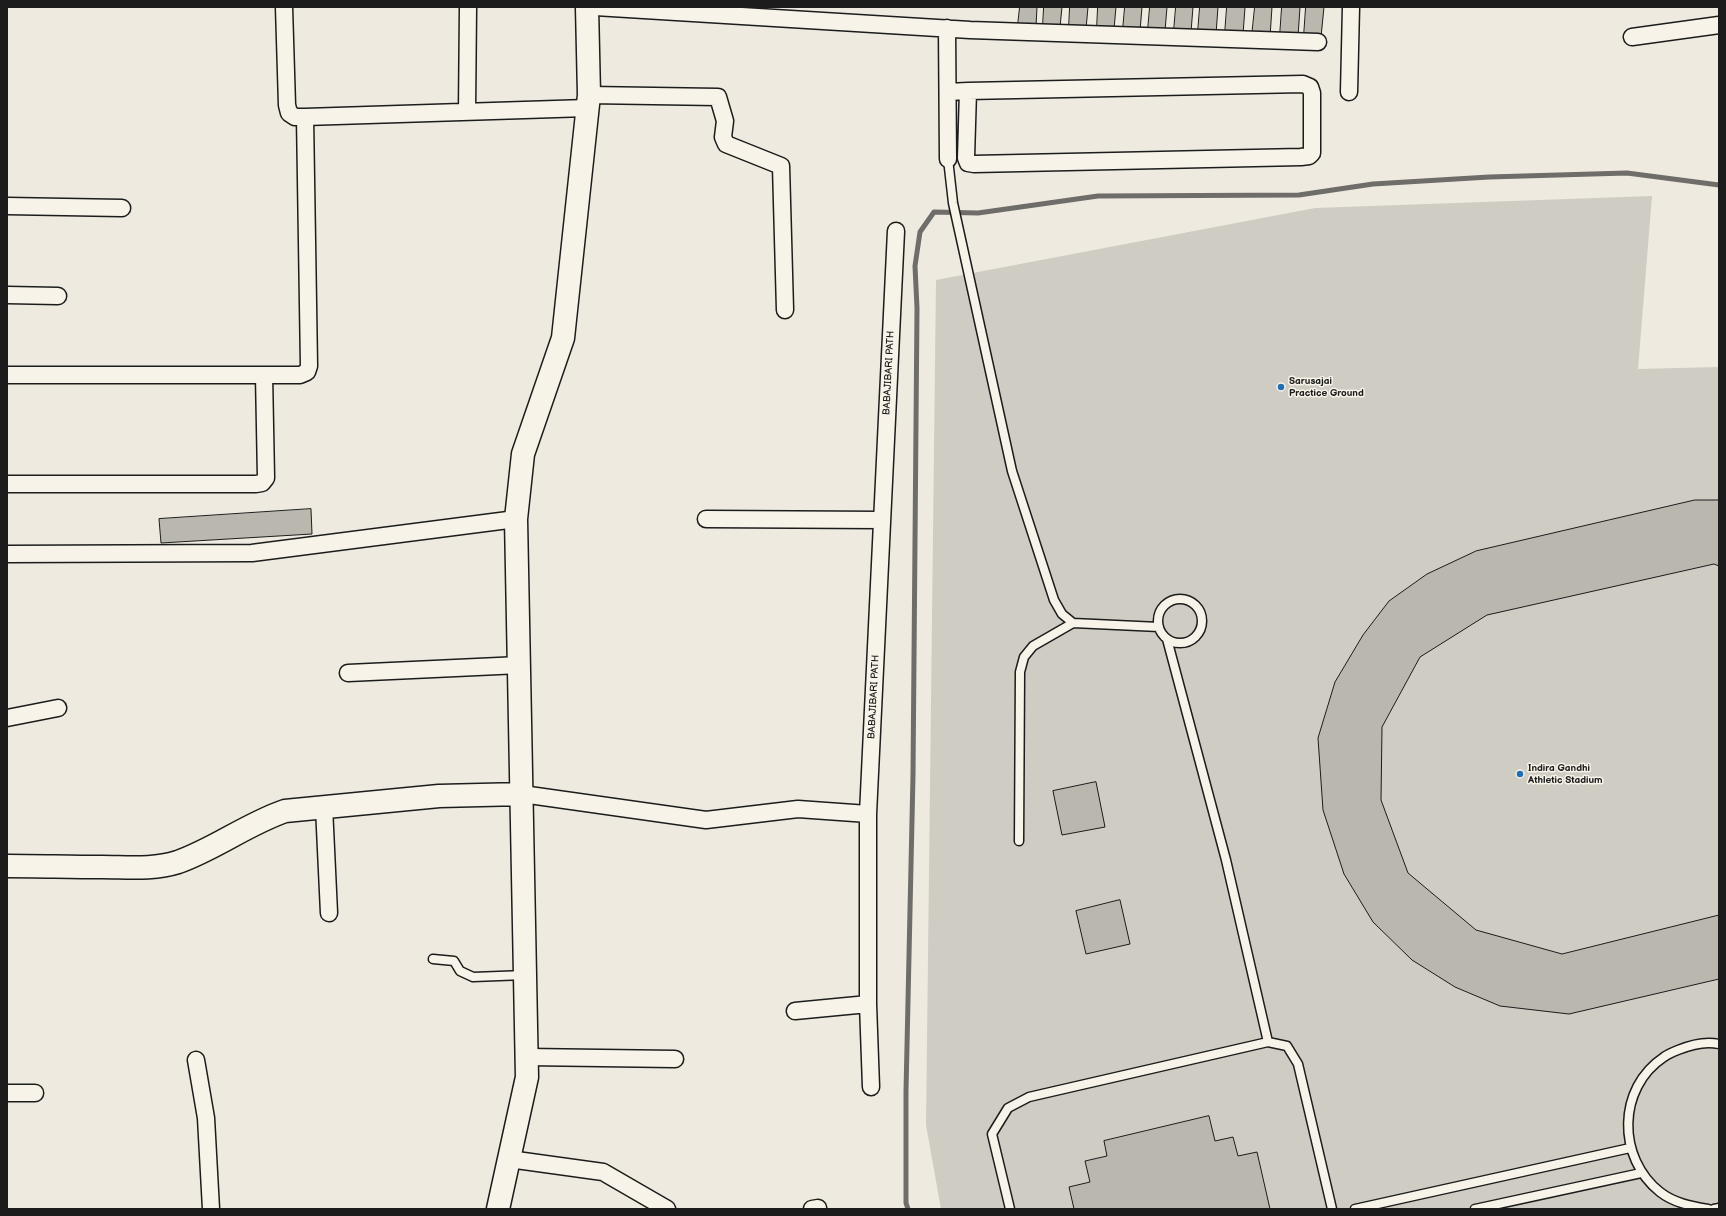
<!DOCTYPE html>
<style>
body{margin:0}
#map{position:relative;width:1726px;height:1216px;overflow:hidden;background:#eeeae0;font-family:"Balsamiq Sans",sans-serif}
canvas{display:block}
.frame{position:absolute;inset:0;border:8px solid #1c1c1c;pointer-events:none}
</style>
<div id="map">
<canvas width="1726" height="1216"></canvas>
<div class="frame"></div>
</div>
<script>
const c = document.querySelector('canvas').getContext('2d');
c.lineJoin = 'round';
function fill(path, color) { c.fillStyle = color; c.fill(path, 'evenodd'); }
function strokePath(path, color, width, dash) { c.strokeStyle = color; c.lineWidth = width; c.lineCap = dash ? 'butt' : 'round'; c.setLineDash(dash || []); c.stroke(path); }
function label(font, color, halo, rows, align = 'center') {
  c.font = font + ' "Balsamiq Sans",sans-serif'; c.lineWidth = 3; c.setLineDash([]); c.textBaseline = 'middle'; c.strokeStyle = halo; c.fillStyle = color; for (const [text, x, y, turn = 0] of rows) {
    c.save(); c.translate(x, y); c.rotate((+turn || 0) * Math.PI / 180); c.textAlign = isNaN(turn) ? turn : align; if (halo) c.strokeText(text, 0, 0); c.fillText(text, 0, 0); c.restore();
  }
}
fill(new Path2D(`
 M1652 196 1638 369 1719 367V1209H941L926 1125 936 280 1315 208Z`), '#cfccc3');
strokePath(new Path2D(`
 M908 1209 906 1203V1091L913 775 917 308 915 266 920 232 934 212 978 213 1098 196 1299 195 1373 184 1489 177 1627 173 1719 185`), '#6f6d69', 5);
const building = new Path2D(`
 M1020 7H1037L1036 26 1018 25Z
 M1044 7H1062L1060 27 1043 26Z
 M1070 7H1088L1086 29 1069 27Z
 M1098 7H1116L1114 29 1097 28Z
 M1125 7H1142L1140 31 1123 30Z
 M1150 7H1167L1165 31 1148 30Z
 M1176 7H1193L1191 32 1174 31Z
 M1200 7H1218L1216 34 1198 32Z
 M1227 7H1245L1243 35 1225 34Z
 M1255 7H1272L1270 37 1252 36Z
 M1282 7H1300L1298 37 1280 36Z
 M1306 7H1324L1321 37 1304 36Z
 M1695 500H1719V566L1714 564 1487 615 1420 657 1382 727 1381 800 1408 873 1476 930 1562 954 1719 915V979L1569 1014 1500 1006 1455 987 1412 960 1373 922 1344 874 1323 810 1318 738 1335 682 1363 635 1389 601 1427 574 1476 551Z
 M311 509 312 534 161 543 159 519Z
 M1096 782 1105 827 1062 835 1053 791Z
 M1120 900 1130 944 1086 954 1076 911Z
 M1209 1116 1215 1141 1233 1137 1238 1156 1257 1152 1270 1209H1074L1069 1187 1090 1182 1085 1161 1107 1156 1104 1141Z`);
fill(building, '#bab7af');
strokePath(building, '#1c1c1c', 1);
const lane = new Path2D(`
 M948 159 953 203 1012 471 1054 600 1062 614 1073 623 1159 627
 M1158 621a22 22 0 1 1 44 0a22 22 0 1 1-44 0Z
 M1167 639 1226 860 1268 1042 1287 1046 1298 1064 1332 1209
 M1019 841 1020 672 1024 657 1033 646 1073 623
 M433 959 454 961 460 971 473 977 525 975
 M1010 1209 992 1134 1008 1108 1029 1097 1268 1042
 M1355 1209 1630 1148
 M1475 1209 1641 1173
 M1708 1209C1691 1206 1674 1203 1660 1192 1617 1158 1617 1088 1664 1057 1668 1054 1673 1052 1678 1050 1690 1045 1706 1041 1719 1044
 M1714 1209 1719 1208`);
const street = new Path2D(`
 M284 7 287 105 289 113 295 117H305
 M595 7 970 30 1318 42
 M947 28 948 159
 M1632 37 1719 25
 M948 92 968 91 1303 84 1310 87 1312 93V153L1309 156 1301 157 974 164 968 163 966 158 968 91
 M1349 92 1351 7
 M589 95 718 97 725 121 723 137 726 144 781 166 785 310
 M467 112 468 7
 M7 206 122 208
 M7 295 58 296
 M7 375H300L307 372 309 366 305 117 587 108
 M7 484H256L262 483 266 478 264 375
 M706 519 882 520
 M7 554 252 553 516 519
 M348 673 520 665
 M7 718 58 708
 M522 794 706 820 798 809 868 814 896 231
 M324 807 329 913
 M868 1004 871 1087
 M795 1011 868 1004V814
 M527 1057 675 1059
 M196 1060 206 1118 211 1209
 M7 1093H35
 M509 1159 603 1172 667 1209
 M812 1209 818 1208`);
const secondary = new Path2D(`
 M7 866C39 866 70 867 102 867 127 867 153 870 178 862 215 849 247 824 285 811L439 796 522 794
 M498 1209 527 1077 516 519 523 454 563 338 589 95 587 7`);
strokePath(lane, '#1c1c1c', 11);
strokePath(street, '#1c1c1c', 19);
strokePath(secondary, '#1c1c1c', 25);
strokePath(lane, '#f7f3e8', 8);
strokePath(street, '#f7f3e8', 16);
strokePath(secondary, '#f7f3e8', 22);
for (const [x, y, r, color] of [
 [1281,387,4,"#1f6fb2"],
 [1520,774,4,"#1f6fb2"]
]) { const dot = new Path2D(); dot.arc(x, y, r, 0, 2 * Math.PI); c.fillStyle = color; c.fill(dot); strokePath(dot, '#f7f3e8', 1.5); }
label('10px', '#1c1c1c', '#f7f3e8', [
 ["BABAJIBARI PATH",889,373,-87],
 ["BABAJIBARI PATH",874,697,-87]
]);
label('bold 10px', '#1c1c1c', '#f7f3e8', [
 ["Sarusajai",1289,381],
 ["Practice Ground",1289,393],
 ["Indira Gandhi",1528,768],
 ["Athletic Stadium",1528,780]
], 'left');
</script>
